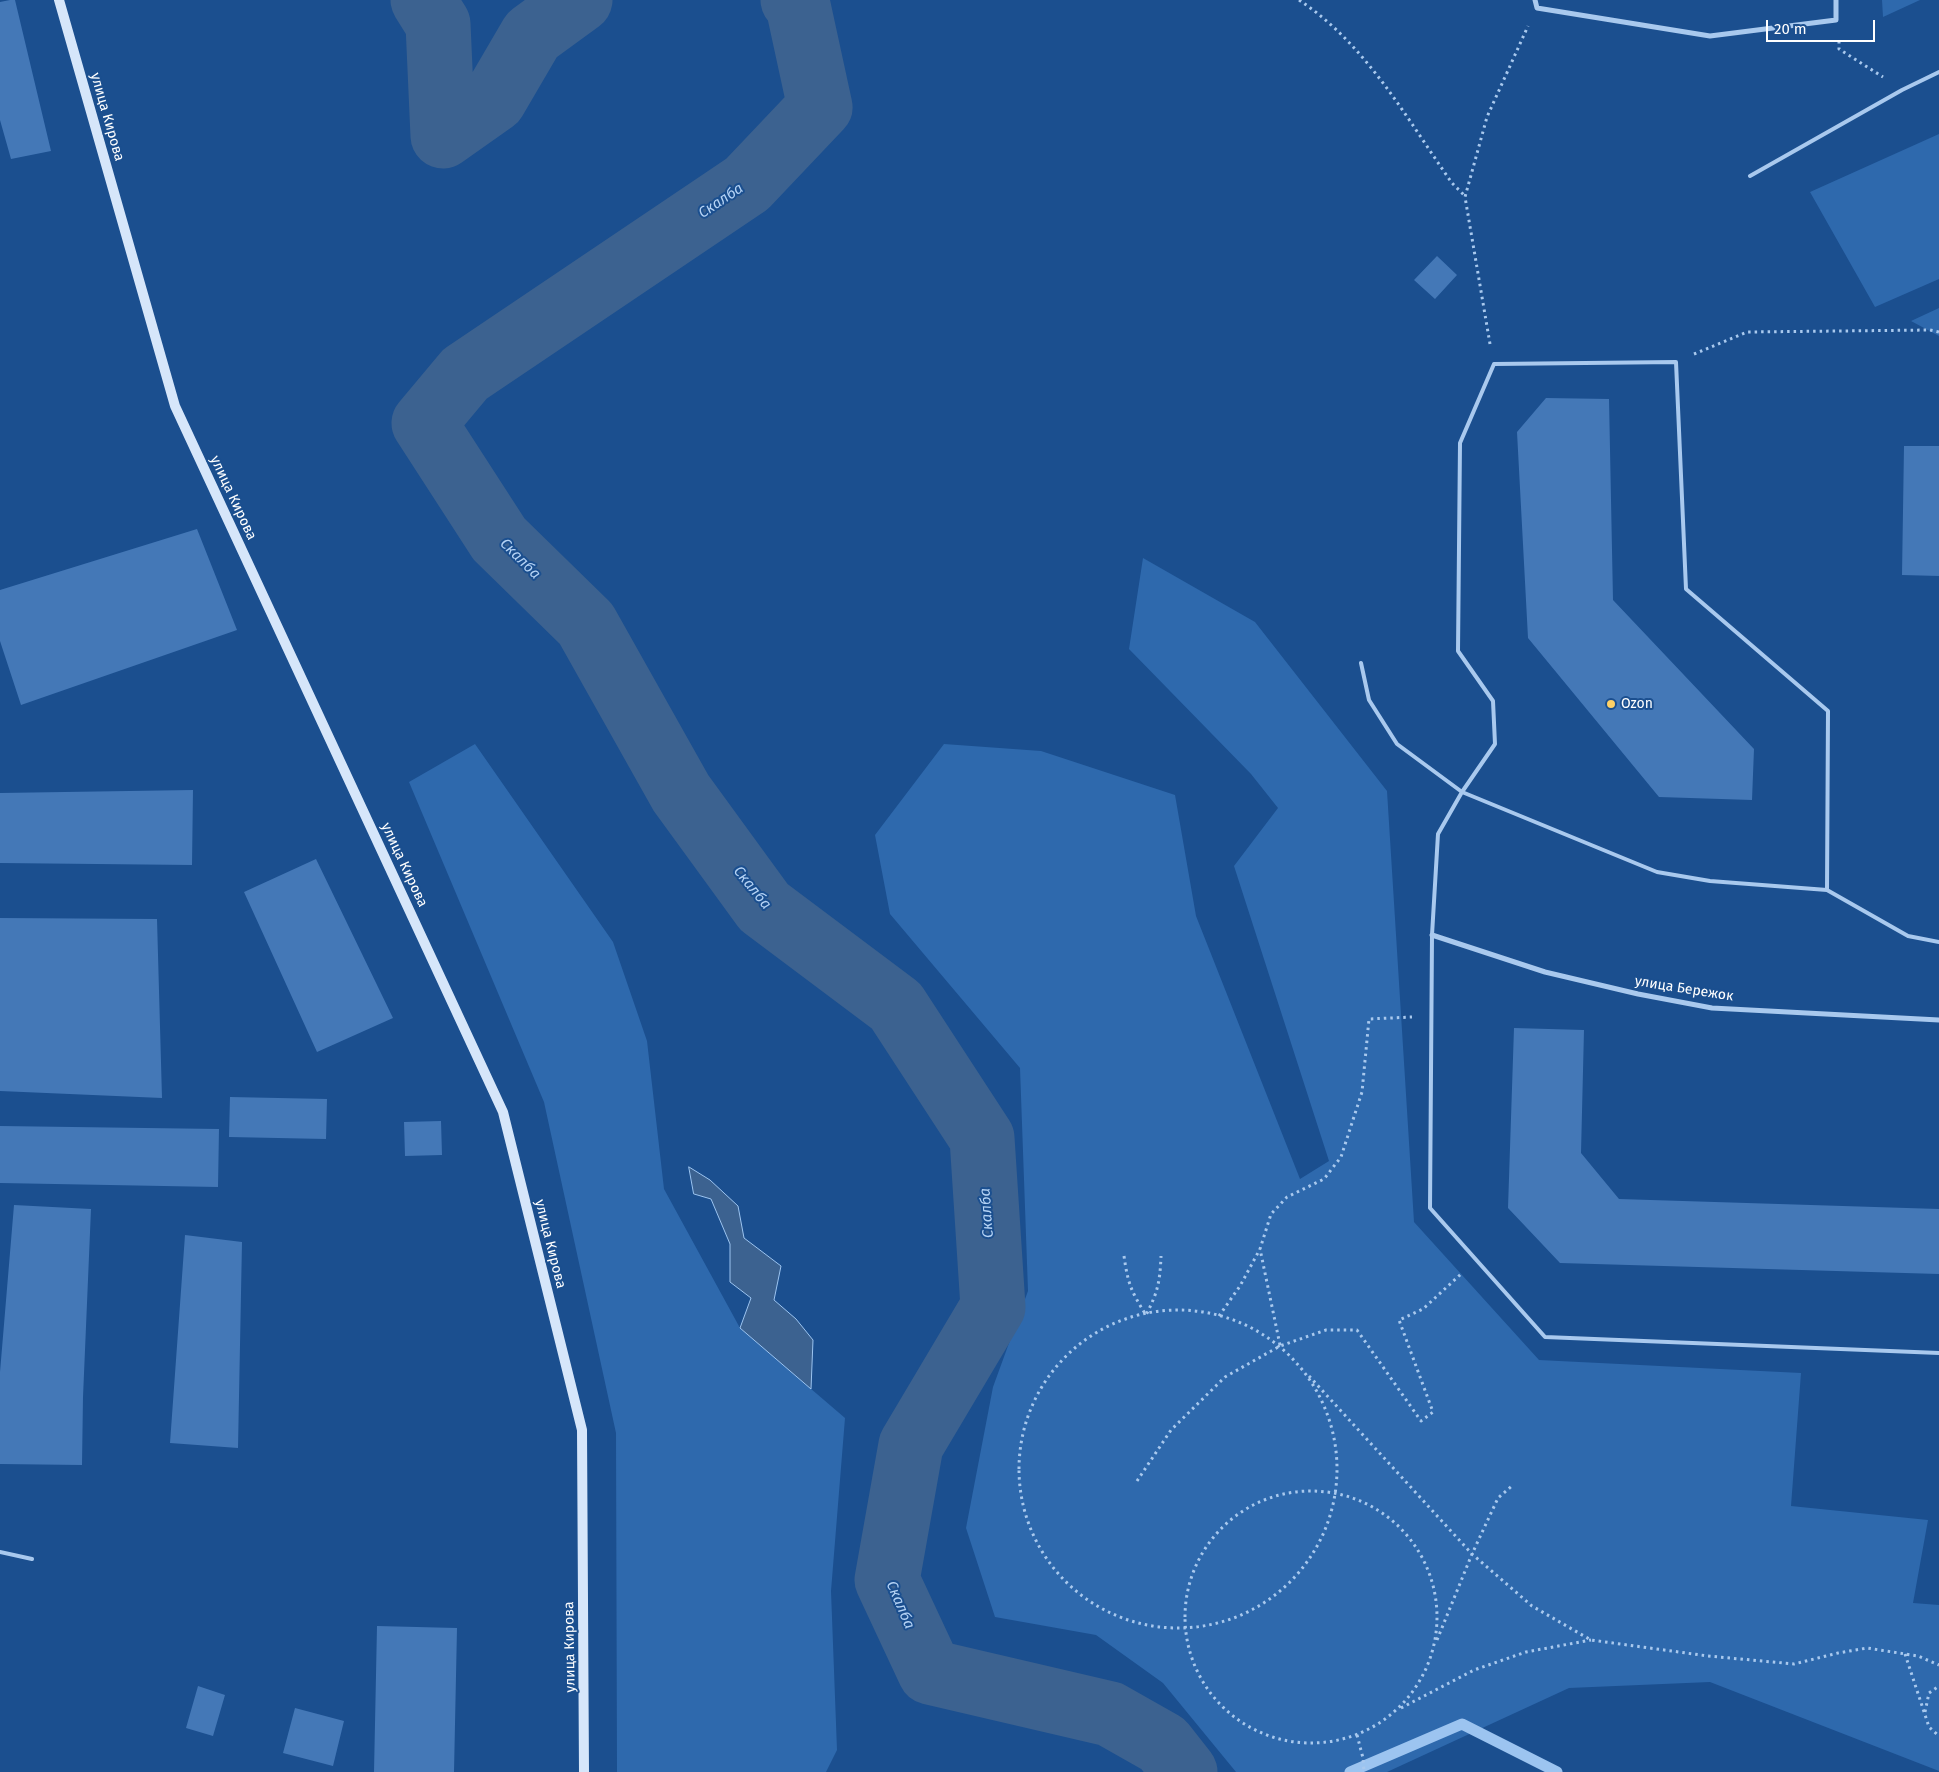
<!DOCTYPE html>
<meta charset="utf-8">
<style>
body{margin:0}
#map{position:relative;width:1939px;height:1772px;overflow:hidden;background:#1b4f8f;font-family:"Fira Sans",sans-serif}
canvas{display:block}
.scale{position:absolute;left:1766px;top:20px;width:109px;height:22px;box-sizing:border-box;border:2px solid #fff;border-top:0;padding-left:6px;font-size:15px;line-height:18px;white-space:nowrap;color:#fff;-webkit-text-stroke:4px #1b4f8f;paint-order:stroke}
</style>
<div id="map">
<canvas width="1939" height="1772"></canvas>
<div class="scale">20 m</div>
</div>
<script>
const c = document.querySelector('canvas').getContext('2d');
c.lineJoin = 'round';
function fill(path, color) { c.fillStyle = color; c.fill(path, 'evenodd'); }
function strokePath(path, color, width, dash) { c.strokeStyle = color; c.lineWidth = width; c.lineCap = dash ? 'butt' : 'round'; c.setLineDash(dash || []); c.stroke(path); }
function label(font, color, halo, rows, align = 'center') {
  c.font = font + ' "Fira Sans",sans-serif'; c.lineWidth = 4; c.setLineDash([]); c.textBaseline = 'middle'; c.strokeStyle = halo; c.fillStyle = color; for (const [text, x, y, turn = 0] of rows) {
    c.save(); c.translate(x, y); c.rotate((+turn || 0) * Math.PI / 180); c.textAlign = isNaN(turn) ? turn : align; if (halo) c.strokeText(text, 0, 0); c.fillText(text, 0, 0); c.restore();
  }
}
fill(new Path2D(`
 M1882 0H1920L1883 17Z
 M1939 134V279L1875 307 1810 192Z
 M1939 308V336L1911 321Z
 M1143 558 1255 622 1387 791 1414 1222 1539 1360 1801 1373 1791 1506 1928 1520 1913 1603 1939 1605V1771L1710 1682 1569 1688 1387 1772H1236L1163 1683 1096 1635 995 1617 966 1528 993 1387 1028 1291 1020 1068 890 914 875 835 944 744 1041 751 1175 795 1196 916 1300 1179 1329 1161 1234 866 1278 808 1251 774 1129 649Z
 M475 744 613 942 647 1041 664 1189 740 1328 845 1418 831 1591 837 1750 826 1772H617L616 1433 544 1102 409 782Z`), '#2e69ad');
const water = new Path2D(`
 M689 1167 710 1180 738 1206 744 1238 781 1266 774 1300 796 1319 813 1340 811 1389 740 1328 751 1298 730 1282V1244L711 1199 694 1194Z`);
fill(water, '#3c6290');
strokePath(water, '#9cc4f0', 1);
strokePath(new Path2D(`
 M1350 1772 1462 1724 1557 1772`), '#9cc4f0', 11);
strokePath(new Path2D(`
 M423 0 438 24 443 136 494 100 532 35 580 0
 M793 0 797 1 820 107 747 184 465 374 424 423 499 539 586 624 681 793 764 907 896 1006 982 1138 993 1307 911 1445 887 1580 930 1672 1110 1714 1163 1744 1185 1772`), '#3c6290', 65);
fill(new Path2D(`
 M10 0H15L51 151 11 159 0 120V2Z
 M1437 256 1457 275 1435 299 1414 280Z
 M1546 398 1609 399 1613 600 1754 749 1752 800 1659 797 1528 638 1517 432Z
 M1904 446H1939V576L1902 575Z
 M197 529 237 630 21 705 0 641V590Z
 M193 790 192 865 0 863V793Z
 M316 859 393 1018 317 1052 244 892Z
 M0 918 157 919 162 1098 0 1091Z
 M1514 1028 1584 1030 1581 1153 1619 1199 1939 1209V1274L1560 1263 1508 1208Z
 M230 1097 327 1099 326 1139 229 1137Z
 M441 1121 442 1155 405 1156 404 1122Z
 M0 1126 219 1129 218 1187 0 1183Z
 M14 1205 91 1209 83 1397 82 1465 0 1464V1372Z
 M185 1235 242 1242 238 1448 170 1443Z
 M377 1626 457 1628 454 1772H374Z
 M198 1686 225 1695 213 1736 186 1728Z
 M295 1708 344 1721 333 1766 283 1753Z`), '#4478b7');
strokePath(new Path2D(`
 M1299 0C1366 44 1407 119 1452 183L1465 196
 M1839 41V49L1883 77
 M1490 344 1465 197 1487 117 1528 26
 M1694 354 1747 332 1930 330 1939 332
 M1124 1256C1128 1284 1131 1291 1146 1315 1158 1292 1160 1281 1161 1256
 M1019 1469a159 159 0 1 1 318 0a159 159 0 1 1-318 0Z
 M1219 1316 1240 1286 1260 1249
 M1280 1345 1260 1249 1271 1214 1287 1197 1324 1179 1341 1157 1362 1092 1369 1019 1412 1017
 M1309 1376 1472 1554 1532 1606 1591 1640 1708 1656 1794 1664 1838 1653 1867 1648 1918 1656 1939 1665
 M1137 1481 1171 1430 1225 1377 1280 1346 1326 1330H1357L1421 1421 1433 1412 1399 1320 1423 1309 1461 1274
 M1185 1617a126 126 0 1 1 252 0a126 126 0 1 1-252 0Z
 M1437 1640 1472 1554 1498 1498 1513 1485
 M1905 1654 1929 1727 1939 1736
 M1401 1708 1474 1670 1526 1652 1591 1640
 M1925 1712 1929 1693 1939 1686
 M1357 1735 1363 1758 1364 1772`), '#a9c9ee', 3, [2.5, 4]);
strokePath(new Path2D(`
 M1750 176 1902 90 1939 72
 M1361 663 1369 700 1397 744 1462 792 1657 872 1710 881 1827 890
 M1939 942 1908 936 1827 890 1828 711 1686 589 1676 362 1494 364 1460 443 1458 651 1493 701 1495 744 1462 792 1438 834 1432 935 1430 1208 1545 1337 1939 1353
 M0 1552 32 1559`), '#a9c9ee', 4);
strokePath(new Path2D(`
 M1535 0 1537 8 1710 36 1836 20V0
 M1432 935 1545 972 1638 994 1712 1008 1939 1020`), '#a9c9ee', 5);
strokePath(new Path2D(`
 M59 0 175 406 503 1112 582 1430 584 1772`), '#d6e6fa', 10);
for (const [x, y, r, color] of [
 [1611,704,5,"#ffd166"]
]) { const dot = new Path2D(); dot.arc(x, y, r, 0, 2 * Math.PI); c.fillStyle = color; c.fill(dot); strokePath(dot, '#1b4f8f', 2); }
label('14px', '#fff', '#1b4f8f', [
 ["улица Кирова",107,117,74],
 ["улица Кирова",233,498,65],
 ["улица Кирова",404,865,65],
 ["улица Бережок",1684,989,9],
 ["улица Кирова",550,1244,76],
 ["улица Кирова",570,1647,-91]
]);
label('14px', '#fff', '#1b4f8f', [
 ["Ozon",1621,704]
], 'left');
label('italic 15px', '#b5d3f5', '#1b4f8f', [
 ["Скалба",721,201,-34],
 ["Скалба",520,559,45],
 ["Скалба",752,888,51],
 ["Скалба",987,1213,-94],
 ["Скалба",900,1605,67]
]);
</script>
